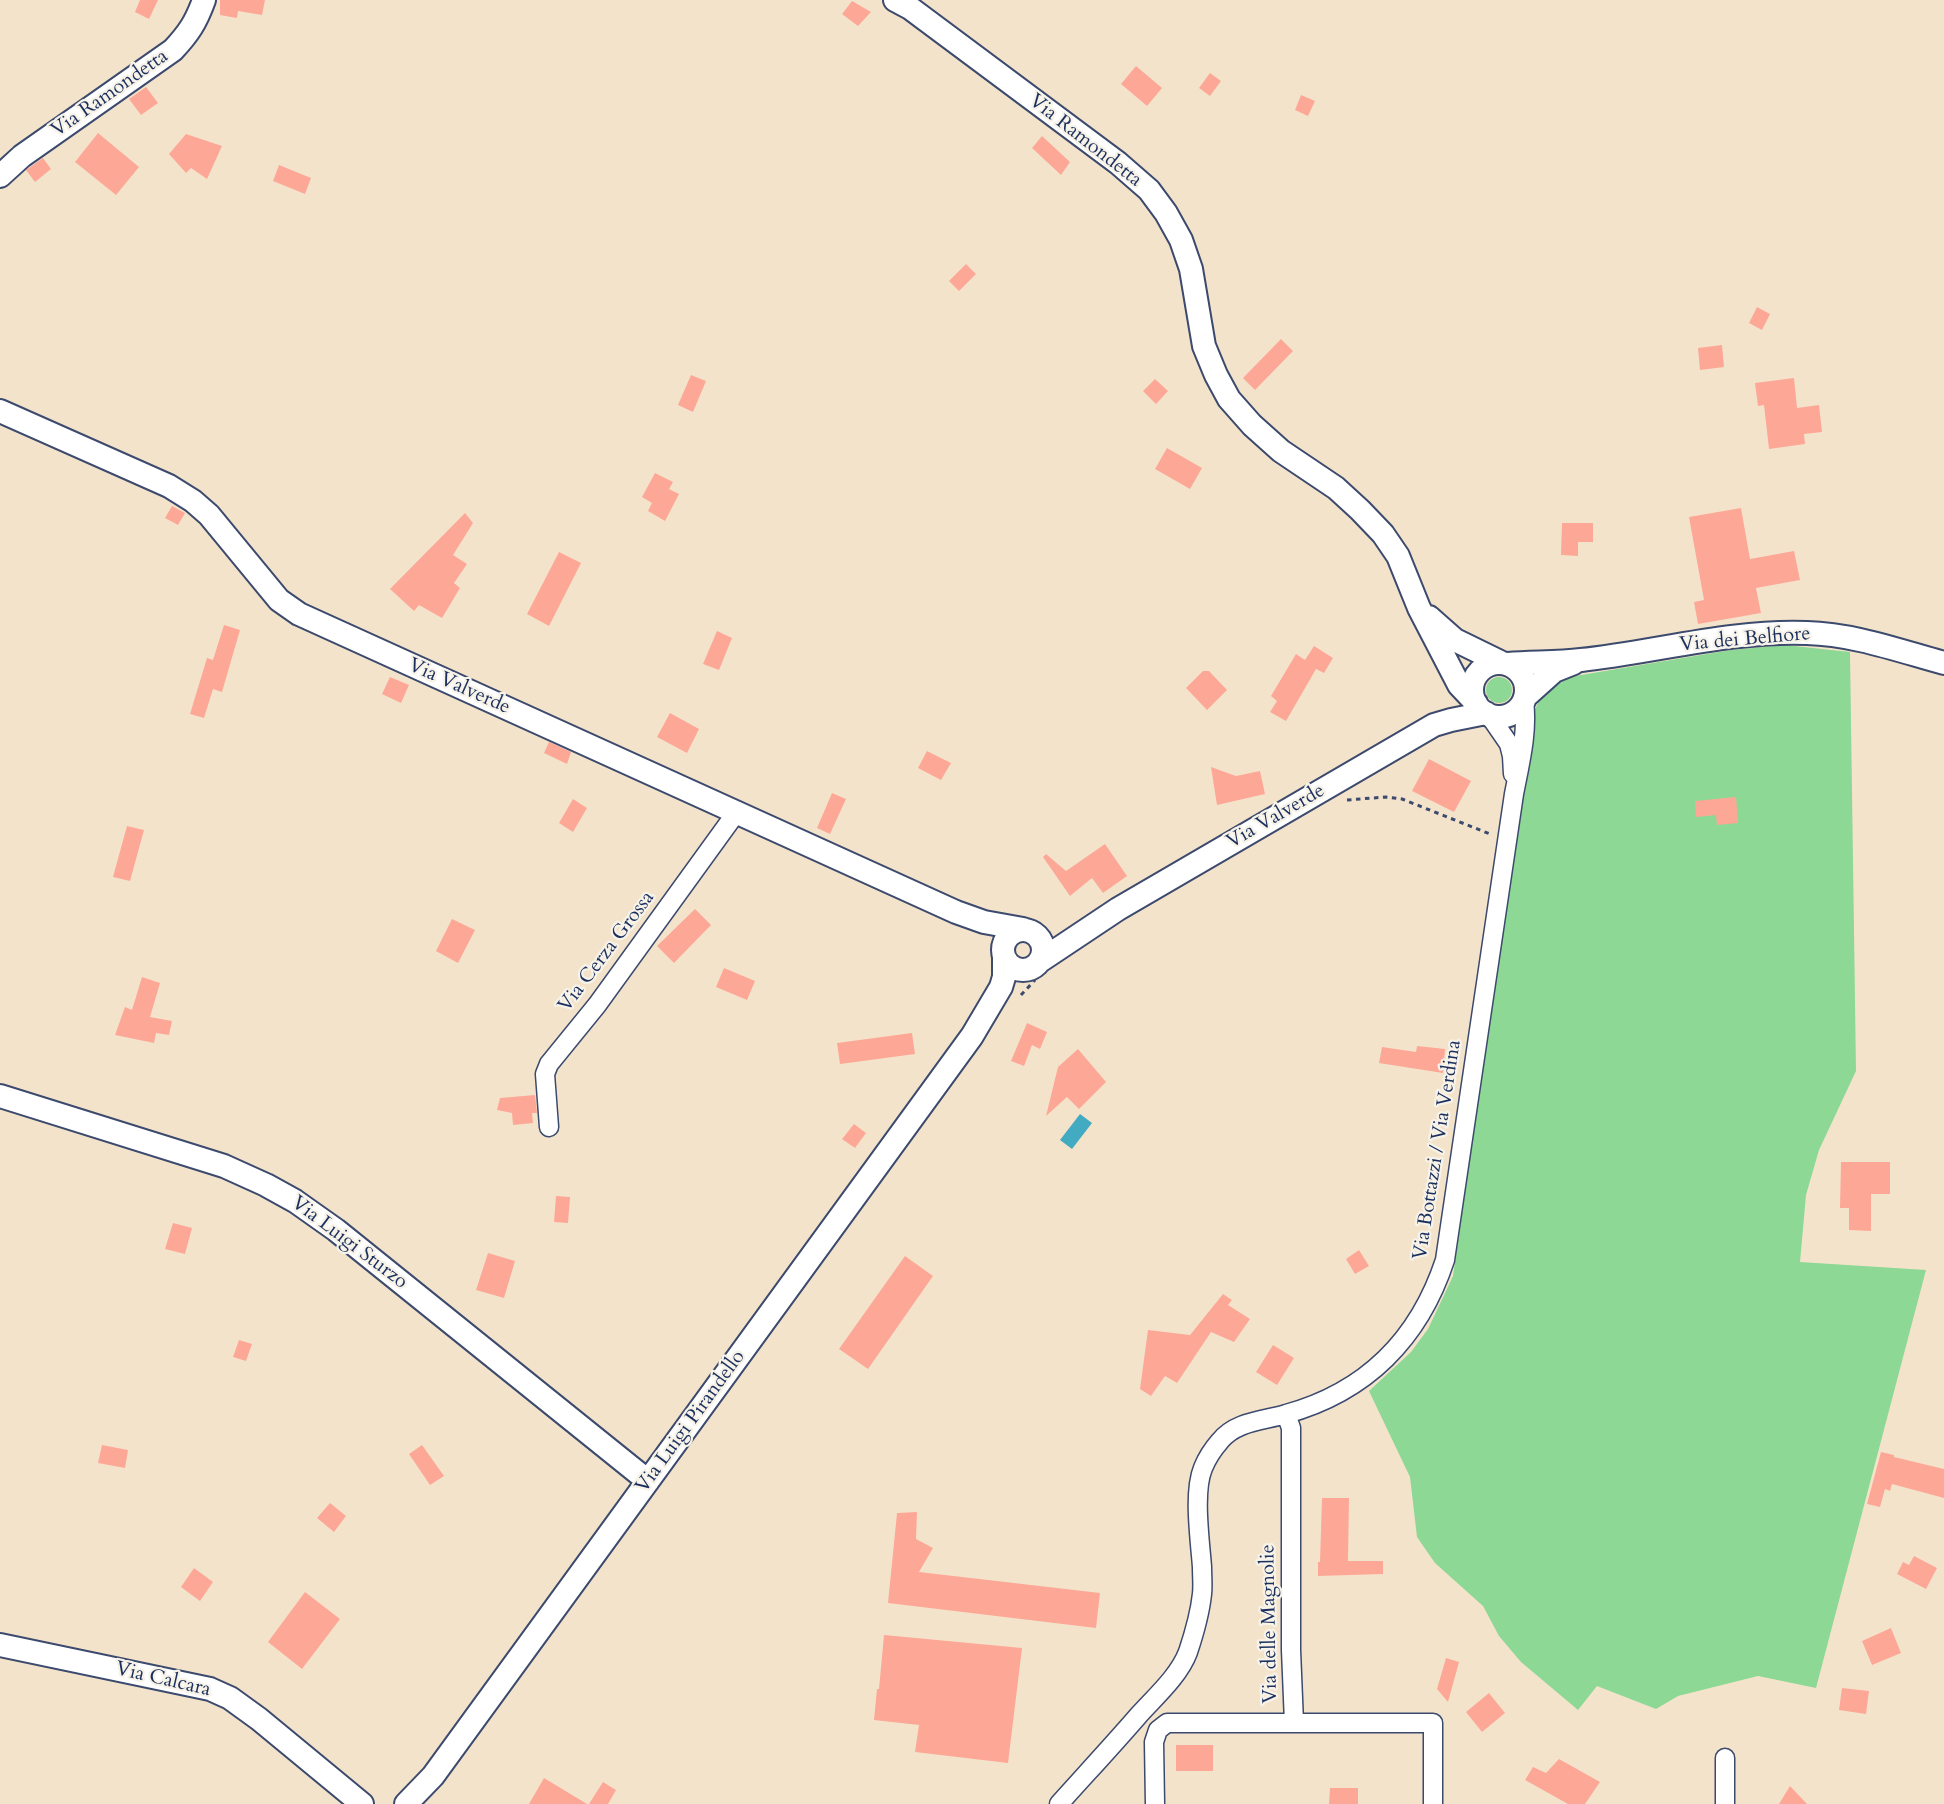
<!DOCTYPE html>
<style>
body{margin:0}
canvas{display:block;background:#f4e3cb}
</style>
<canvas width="1944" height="1804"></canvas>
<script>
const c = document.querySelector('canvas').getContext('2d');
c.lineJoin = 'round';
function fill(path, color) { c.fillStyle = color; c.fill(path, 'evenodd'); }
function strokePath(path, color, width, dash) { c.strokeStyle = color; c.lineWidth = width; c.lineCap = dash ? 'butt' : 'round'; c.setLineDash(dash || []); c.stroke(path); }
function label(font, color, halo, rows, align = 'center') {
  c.font = font + ' Cardo,serif'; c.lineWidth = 4.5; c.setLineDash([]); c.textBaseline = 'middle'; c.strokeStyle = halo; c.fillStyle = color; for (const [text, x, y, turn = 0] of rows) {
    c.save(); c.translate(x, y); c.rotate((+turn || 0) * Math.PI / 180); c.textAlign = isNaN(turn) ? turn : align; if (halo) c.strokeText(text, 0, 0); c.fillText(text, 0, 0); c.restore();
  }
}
fill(new Path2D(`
 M1785 645 1850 652 1856 1071 1819 1150 1806 1195 1800 1262 1926 1270 1816 1688 1758 1676 1678 1696 1656 1709 1597 1686 1578 1710 1521 1662 1499 1636 1483 1606 1435 1563 1417 1537 1410 1477 1369 1391 1411 1352 1428 1329 1453 1276 1533 713 1543 693 1557 679 1731 650Z
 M1486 690a13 13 0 1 1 26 0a13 13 0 1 1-26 0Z`), '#8dd895');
fill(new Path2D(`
 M1080 1114 1092 1123 1072 1149 1060 1140Z`), '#42aac1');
fill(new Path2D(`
 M140 0H158L149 19 135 12Z
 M220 0H265L262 15 238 11 237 18 220 15Z
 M852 1 871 12 858 26 842 14Z
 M1136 66 1162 88 1147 106 1121 84Z
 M1210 73 1221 81 1210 96 1199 88Z
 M146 87 158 103 141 115 129 99Z
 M1301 95 1315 101 1308 116 1295 110Z
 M98 133 139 167 116 195 75 162Z
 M186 134 222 146 207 179 191 168 186 173 169 154Z
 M1042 136 1070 162 1061 175 1032 148Z
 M43 158 51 169 35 182 26 170Z
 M279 165 311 178 305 194 273 181Z
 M966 264 976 274 959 291 949 281Z
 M1757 307 1770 314 1762 330 1749 323Z
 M1281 339 1293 351 1255 390 1243 378Z
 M1722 345 1724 367 1700 370 1698 348Z
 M691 375 706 381 693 412 678 405Z
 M1794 378 1797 408 1819 405 1822 432 1804 434 1805 444 1769 449 1764 405 1758 406 1755 383Z
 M1155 379 1168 391 1156 404 1143 391Z
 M1167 448 1202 468 1190 489 1155 469Z
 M655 473 673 482 669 489 679 494 665 521 648 511 652 503 642 497Z
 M172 506 185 513 178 525 165 518Z
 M1741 508 1750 559 1794 551 1800 580 1756 588 1761 613 1698 624 1694 602 1704 600 1689 517Z
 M465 513 473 523 453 555 467 564 454 583 460 588 442 618 419 605 414 611 390 589Z
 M1562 523H1593V542H1578V556L1561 555Z
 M559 552 581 563 549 626 527 614Z
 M224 625 240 630 222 692 213 689 204 718 190 714 207 658 213 660Z
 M717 631 732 638 719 670 703 664Z
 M1314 646 1333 658 1324 673 1316 669 1286 721 1270 712 1277 701 1271 696 1296 654 1305 660Z
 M1203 671H1209L1227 690 1207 710 1186 688Z
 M390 677 409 685 401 703 382 694Z
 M670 713 699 729 687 753 657 737Z
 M549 742 571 752 567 764 544 753Z
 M927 751 951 763 941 780 918 768Z
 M1429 759 1471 781 1454 812 1412 791Z
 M1211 767 1236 776 1260 771 1265 794 1217 805Z
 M832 793 846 799 830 834 817 828Z
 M1736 797 1738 823 1717 825 1716 815 1696 817 1695 801Z
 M573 799 587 808 573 832 559 823Z
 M127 826 144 830 130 881 113 877Z
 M1105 844 1127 876 1103 893 1092 878 1070 896 1043 857 1046 854 1066 871Z
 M695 909 711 925 674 963 657 946Z
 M452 919 475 930 458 963 436 951Z
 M724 968 755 981 747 1000 716 987Z
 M142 977 160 983 150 1017 172 1021 169 1035 156 1033 154 1043 115 1035 125 1007 132 1010Z
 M1027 1023 1047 1032 1040 1049 1032 1045 1024 1066 1011 1061Z
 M912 1033 915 1054 840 1064 837 1043Z
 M1417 1046 1445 1049 1443 1073 1379 1063 1382 1047 1416 1052Z
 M1078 1049 1106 1082 1079 1109 1067 1097 1046 1116 1058 1067Z
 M535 1095 537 1113H532L533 1123 513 1125 512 1113 497 1110 500 1098Z
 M854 1124 866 1133 855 1148 842 1139Z
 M1841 1162H1890V1194H1871V1231L1849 1230V1208H1840Z
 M556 1196 570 1197 568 1223 554 1222Z
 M173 1223 192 1228 185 1254 165 1249Z
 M1359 1250 1369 1266 1355 1274 1346 1259Z
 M488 1253 515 1261 504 1298 476 1290Z
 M905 1256 933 1276 868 1369 839 1349Z
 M1223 1294 1232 1300 1228 1305 1250 1319 1234 1342 1211 1332 1177 1383 1165 1376 1151 1396 1140 1389 1148 1330 1190 1335Z
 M239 1340 252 1344 246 1361 233 1357Z
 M1273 1345 1294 1358 1277 1385 1256 1372Z
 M102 1445 128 1450 125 1468 98 1463Z
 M422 1445 444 1476 430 1485 409 1454Z
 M1881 1452 1894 1455V1457L1944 1469V1498L1892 1484 1890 1491 1885 1489 1880 1507 1867 1504Z
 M1322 1498H1349L1348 1561H1383V1574L1318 1576V1562H1320Z
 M330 1503 346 1516 334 1532 317 1518Z
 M917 1512 916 1539 933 1548 919 1572 1100 1593 1096 1628 888 1603 897 1513Z
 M1914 1556 1937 1568 1926 1589 1897 1574 1903 1562 1909 1565Z
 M194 1568 213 1582 200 1601 181 1587Z
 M305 1592 340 1619 302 1669 268 1642Z
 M1891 1628 1901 1653 1872 1665 1862 1641Z
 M884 1635 1022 1648 1008 1763 915 1752 919 1725 874 1720 877 1689H879Z
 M1446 1658 1459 1662 1448 1702 1437 1689Z
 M1842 1688 1869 1691 1866 1714 1839 1710Z
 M1489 1693 1505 1713 1482 1732 1466 1712Z
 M1176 1745H1213V1771H1176Z
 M1559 1759 1600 1782 1585 1804H1568L1525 1780 1533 1767 1546 1773Z
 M544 1778 587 1804H529Z
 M603 1782 616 1790 608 1804H589Z
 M1790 1786 1807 1804H1779Z
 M1330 1788H1358V1804H1329Z`), '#fda897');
const minor = new Path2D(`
 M1489 715 1509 744 1512 756 1513 774
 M549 1127 545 1074 549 1064 597 1005 736 813
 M1286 1414 1291 1428V1650L1294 1723H1433V1804
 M1059 1804C1085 1775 1112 1746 1138 1716 1155 1697 1179 1676 1188 1652 1194 1634 1200 1613 1202 1594 1203 1586 1202 1576 1202 1567 1200 1540 1193 1492 1203 1468 1207 1458 1213 1449 1220 1441 1236 1421 1263 1421 1286 1414 1366 1392 1419 1339 1445 1260L1514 794C1520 763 1528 732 1524 701
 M1155 1804 1154 1742 1158 1730 1167 1723H1294
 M1725 1804V1758`);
const tertiary = new Path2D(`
 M895 0 910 8 1118 163 1149 190 1166 213 1181 240 1191 269 1204 346 1216 375 1229 399 1252 425 1281 451 1336 488 1360 510 1383 534 1398 556 1419 608 1459 685 1476 703
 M0 176 22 156 173 50C189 33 196 22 204 0
 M0 411 169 486 193 501 209 515 279 600 299 614 956 912 984 922 1023 929
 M1429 617 1455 640 1500 662
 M1472 690a27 27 0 1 1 54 0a27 27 0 1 1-54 0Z
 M1508 664C1532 662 1557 663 1581 660 1655 652 1732 630 1807 633 1853 634 1900 651 1944 663
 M1525 697 1554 671 1574 663
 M1003 950a20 20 0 1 1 40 0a20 20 0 1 1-40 0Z
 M1040 961 1118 909 1434 725 1451 720 1486 713
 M0 1096 224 1166 266 1185 295 1201 336 1230 648 1481
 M0 1645 210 1689 230 1698 259 1719 362 1804
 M406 1804 433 1776 972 1036 1001 987 1004 977V958`);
strokePath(minor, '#3c4a6e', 21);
strokePath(tertiary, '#3c4a6e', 26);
strokePath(new Path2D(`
 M1347 800 1386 797 1402 799 1490 834
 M1021 995 1035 980`), '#3c4a6e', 3, [4.5, 4.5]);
strokePath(minor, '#fff', 18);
strokePath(tertiary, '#fff', 22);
label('20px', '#1b2f5e', '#f7f3e8', [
 ["Via Ramondetta",110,94,-35],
 ["Via Ramondetta",1085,141,38],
 ["Via dei Belfiore",1745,640,-5],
 ["Via Valverde",459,687,24],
 ["Via Valverde",1276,817,-30],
 ["Via Cerza Grossa",607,952,-53],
 ["Via Bottazzi / Via Verdina",1438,1150,-81],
 ["Via Luigi Sturzo",349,1243,37],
 ["Via Luigi Pirandello",691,1422,-54],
 ["Via delle Magnolie",1270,1624,-91],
 ["Via Calcara",163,1680,13]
]);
</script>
